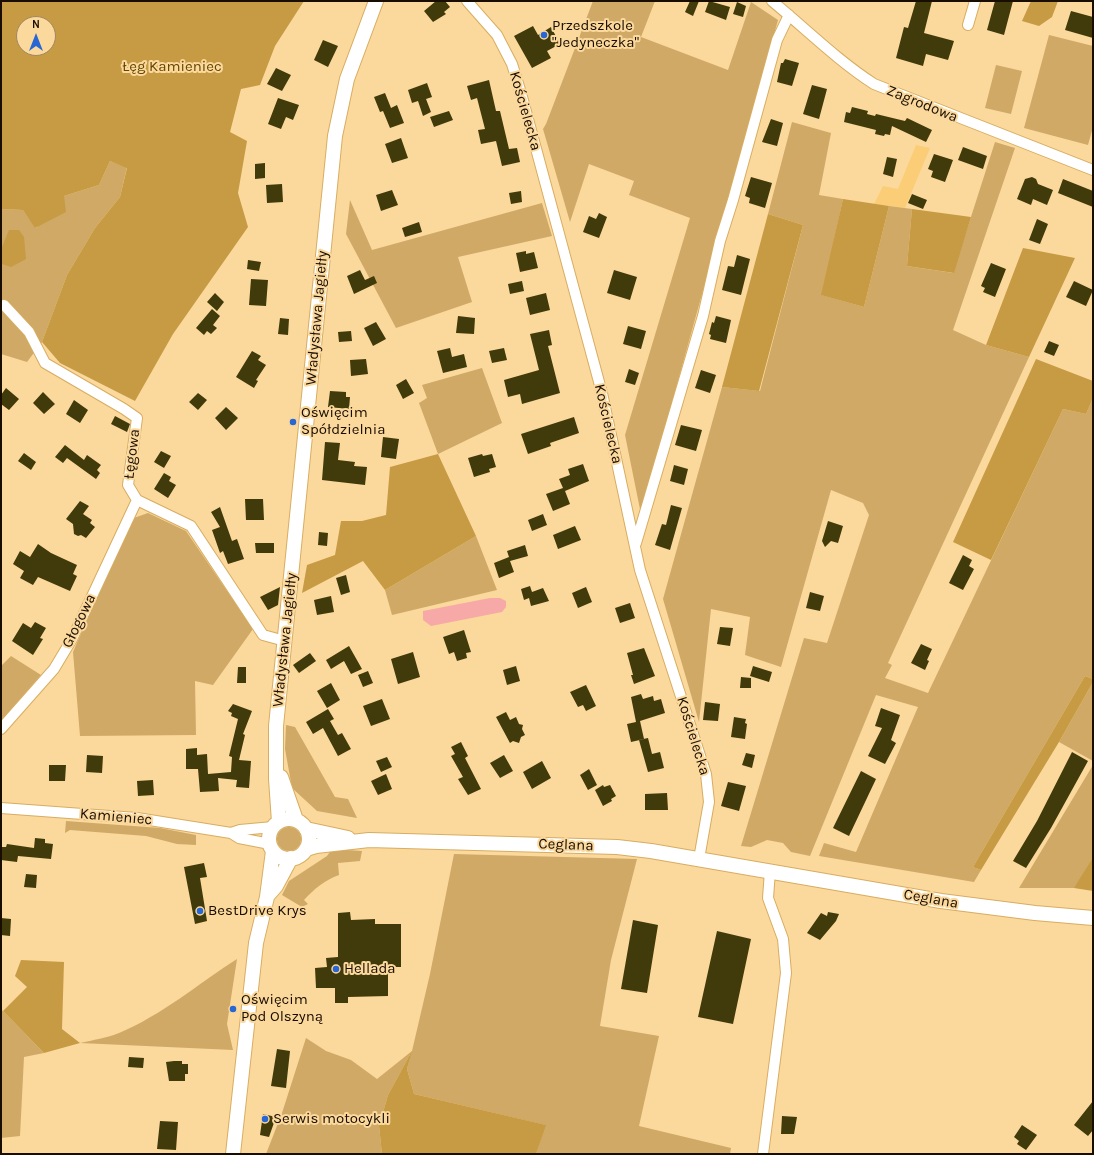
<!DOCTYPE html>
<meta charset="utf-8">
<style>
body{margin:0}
#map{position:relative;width:1094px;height:1155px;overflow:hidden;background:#fbd89c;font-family:Karla,sans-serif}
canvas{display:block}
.frame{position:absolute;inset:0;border:2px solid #190d00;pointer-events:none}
.north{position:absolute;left:16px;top:16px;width:40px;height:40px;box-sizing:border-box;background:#fbd89c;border:1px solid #a1875e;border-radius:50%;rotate:0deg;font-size:11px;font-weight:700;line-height:16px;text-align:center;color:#190d00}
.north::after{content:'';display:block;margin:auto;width:14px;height:18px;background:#2866d3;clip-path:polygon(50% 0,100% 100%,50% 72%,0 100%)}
</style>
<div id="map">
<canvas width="1094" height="1155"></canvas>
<div class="frame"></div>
<div class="north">N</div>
</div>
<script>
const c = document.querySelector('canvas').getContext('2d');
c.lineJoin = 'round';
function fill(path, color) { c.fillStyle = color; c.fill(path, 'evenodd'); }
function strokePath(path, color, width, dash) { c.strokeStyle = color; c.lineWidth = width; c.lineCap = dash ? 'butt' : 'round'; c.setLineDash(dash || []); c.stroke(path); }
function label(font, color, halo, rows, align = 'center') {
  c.font = font + ' Karla,sans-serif'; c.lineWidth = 4; c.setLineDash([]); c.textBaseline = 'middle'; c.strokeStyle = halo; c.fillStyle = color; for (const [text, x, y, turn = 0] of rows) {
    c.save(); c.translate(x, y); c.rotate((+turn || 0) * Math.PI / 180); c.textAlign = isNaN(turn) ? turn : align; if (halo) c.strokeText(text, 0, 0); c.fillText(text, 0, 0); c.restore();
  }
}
fill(new Path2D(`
 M916 145 930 148 905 208 874 204 883 186 898 189Z`), '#fccd77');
fill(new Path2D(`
 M593 1H655L641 37 728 70 751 2 778 20 641 514 625 435 690 218 629 195 634 181 589 164 570 222 543 129 546 124Z
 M1049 35 1093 46V127L1088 145 1024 128Z
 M996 65 1022 71 1011 114 985 108Z
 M792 122 831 133 819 195 843 199 822 295 864 307 889 206 912 209 907 266 953 273 995 142 1015 148 953 330 986 345 1029 357 888 663 892 665 885 678 928 693 1063 409 1086 414 1093 398V679L1085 676 973 867 981 870 974 882 819 856 824 843 856 852 918 707 876 695 810 856 791 852 783 843 767 840 751 847 741 846 804 638 827 643 869 515 863 503 831 490 781 667 745 655 750 617 711 609 699 722 663 599 722 387 760 391 803 225 768 214Z
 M110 161 127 167 120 197 95 228 67 275 42 342 27 362 1 354V209L23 210 36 228 64 196 99 185Z
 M350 200 372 250 542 203 552 236 458 257 472 302 396 328 346 234Z
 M482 368 502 423 438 454 419 403 427 398 422 385Z
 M148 513 186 531 253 629 213 685 195 681 196 735 80 736 73 652 131 519Z
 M476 536 497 590 392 615 385 590Z
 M11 656 41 675 1 721V666Z
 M1093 682V761L1059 742Z
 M286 725 295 727 335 797 348 799 357 818 317 811 292 788 285 749Z
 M1093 765V857L1075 888H1019Z
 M66 821 160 828 196 835V845L177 844 146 836 70 830 65 833Z
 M277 839a12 12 0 1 1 24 0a12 12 0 1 1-24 0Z
 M332 849 362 851 360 861 338 863 339 875C325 880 314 889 304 900L308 904 302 907 282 895 289 881 327 856Z
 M454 854 637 859 611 960 600 1026 659 1036 639 1126 731 1148 730 1154H536L545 1125 414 1094 407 1069 411 1053 388 1095 379 1126 382 1154H266L282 1113 306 1038 326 1051 351 1060 377 1079 412 1051 430 974Z
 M237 959 227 1024 233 1050 80 1043C93 1040 107 1038 119 1033 162 1015 198 984 237 959Z
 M1 1009 44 1053 24 1057 20 1136 1 1138Z`), '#cfa965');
fill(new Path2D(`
 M1 1H304L275 46 260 85 241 89 230 132 247 141 238 193 248 227 173 334 135 401 60 363 42 342 67 275 95 228 120 197 127 168 110 161 99 185 64 196 66 212 35 228 23 210 1 209ZM24 24H48V48H24Z
 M1031 1H1058L1052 17 1039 26 1022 21Z
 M843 199 889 206 864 307 821 295Z
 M912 209 971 217 954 273 907 266Z
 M768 214 803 225 759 391 722 387Z
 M9 230H19L24 237 26 259 11 267 2 264V247Z
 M1023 248 1075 258 1029 357 986 345Z
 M1036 359 1093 381V398L1086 414 1063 409 991 560 953 542Z
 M438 454 476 536 385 590 363 561 302 593 307 565 335 555 341 521H362L386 515 390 467Z
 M1085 676 1093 679V682L1059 742 981 870 973 867Z
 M1093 857V891L1074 888Z
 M21 960 64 962 62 1029 80 1043 44 1053 3 1011 27 987 15 976Z
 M412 1051 407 1069 414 1094 546 1125 536 1154H382L379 1126 388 1095Z`), '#c79a44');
fill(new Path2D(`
 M490 598H500L506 601V607L502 612 431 626 423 620V611Z`), '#f7a9a7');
fill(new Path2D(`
 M436 1H445L450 7 444 12 446 14 433 22 424 11Z
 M690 1H699L693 16 685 12Z
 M709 1 730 7 726 20 705 12Z
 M916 1H932L924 33 954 41 948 60 926 54 923 66 896 58 904 27 908 28Z
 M995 1H1013L1004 35 987 30Z
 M737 2 746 6 743 17 733 14Z
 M1071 11 1093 17V38L1065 30Z
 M533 26 538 35 551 27 560 44 547 51 551 58 532 68 514 36Z
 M323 40 338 46 328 67 314 60Z
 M785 59 799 63 792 86 777 82 781 63H783Z
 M276 68 291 75 282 91 267 84Z
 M489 80 496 111H500L509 149 517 148 520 162 502 166 496 141 481 144 478 130 485 129 477 98 471 100 467 86Z
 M427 83 432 97 426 99 431 112 423 116 418 101 412 103 408 90Z
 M812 85 827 89 819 119 803 114Z
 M385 93 391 108 397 105 404 123 390 128 383 111 380 112 374 97Z
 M278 98 299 105 293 120 286 117 281 129 268 124Z
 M852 107 868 111 867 114 875 116 876 114 905 121 907 118 932 130 926 142 892 126 890 135 885 134 884 136 875 134 876 130 844 122 846 112 850 113Z
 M449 111 453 120 434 127 430 117Z
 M771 119 783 123 777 146 762 142Z
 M401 138 408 158 392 163 385 144Z
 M963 147 987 156 983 169 958 160Z
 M934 154 953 160 945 182 931 177 933 171 928 169Z
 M887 157 897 159 893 177 883 174Z
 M265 163V178L255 179V164Z
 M751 177 772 183 765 208 749 203 750 198 745 196Z
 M1032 177 1036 179 1038 184 1053 190 1047 205 1033 199 1031 205 1017 199 1025 179Z
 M1063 179 1093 191V207L1058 193Z
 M282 184 283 202 267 203 266 185Z
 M392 190 398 205 381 211 376 195Z
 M521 191 522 202 511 204 509 193Z
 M912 194 927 200 923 209 908 203Z
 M599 213 607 217 599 238 583 232 589 216 596 219Z
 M1037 219 1048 224 1040 244 1029 240Z
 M419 222 422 232 405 237 402 228Z
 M526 251V254L534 252 538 268 520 272 516 253Z
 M737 255 750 259 741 295 722 290 728 266 734 267Z
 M248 260 261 262 259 271 247 269Z
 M991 263 1006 269 995 297 983 292 985 288 981 286Z
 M360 270 365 280 374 276 377 283 354 294 347 276Z
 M614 270 637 277 630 300 607 293Z
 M251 279 268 280 266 306 249 305Z
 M522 281 524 291 510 294 508 284Z
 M1074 281 1093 290 1086 306 1066 297Z
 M215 293 224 302 217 311 207 302Z
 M546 293 550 310 530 315 526 298Z
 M212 309 220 316 213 325 217 328 211 334 207 331 204 335 196 328Z
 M458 316 475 318 474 334 456 333Z
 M716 316 731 320 726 343 710 339 711 335 709 334 712 322 714 323Z
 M280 318 289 319 288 335 278 334Z
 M376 322 386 339 373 346 364 328Z
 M628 326 646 331 641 349 623 344Z
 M549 330 552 345 548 346 560 393 522 404 520 394 508 397 504 380 539 370 530 334Z
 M351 331 352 341 339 342 338 332Z
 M1049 341 1059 345 1054 356 1044 352Z
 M450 348 452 357 464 354 467 367 443 373 437 351Z
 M504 348 507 360 492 363 489 351Z
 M252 351 261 356 258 360 266 365 256 380 258 381 254 388 236 377Z
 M366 359 368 374 351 376 350 360Z
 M629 369 639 373 635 385 625 382Z
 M701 370 716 375 710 393 695 388Z
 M406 379 414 393 403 399 396 385Z
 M6 388 19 399 9 410 1 404V395Z
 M330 391 346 392V397H350L349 409 328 407Z
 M43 392 55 404 44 414 33 403Z
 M198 393 207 400 198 410 189 402Z
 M74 400 88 410 80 423 66 414Z
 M226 407 238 418 226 430 215 418Z
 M115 416 130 424 127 432 111 424Z
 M574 417 579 433 550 443 551 446 528 454 521 434Z
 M681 425 702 430 696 451 675 445Z
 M383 437 399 439 396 459 381 457Z
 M325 442 340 443 338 460 355 462 354 466 367 467 365 485 322 480Z
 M65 445 84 460 87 455 101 465 97 470 100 473 96 479 67 458 63 463 55 457Z
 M161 451 171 456 164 468 154 462Z
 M24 453 36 462 31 470 18 461Z
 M482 454 483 456 492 454 496 467 489 469 490 472 474 477 468 458Z
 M583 464 589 481 565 491 570 504 553 511 546 494 563 488 559 479 570 475 568 469Z
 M674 465 688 469 684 485 670 481Z
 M164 473 171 477 169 481 176 485 168 498 154 489Z
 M245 499H263L264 520H246Z
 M80 501 89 506 83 514 92 520 90 523 95 527 86 538 81 535 78 536 74 534 73 524 66 519Z
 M671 505 682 508 670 550 655 545 662 524 666 525Z
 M220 507 232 541 237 539 244 559 228 564 223 551 220 553 212 530 220 527 211 512Z
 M543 514 547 525 532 531 528 520Z
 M828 521 843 526 838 543 831 541 825 547 822 541Z
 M575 526 581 540 558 549 553 535Z
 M319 532 328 533 327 546 318 545Z
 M255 543H274V553H256Z
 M38 544 51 553 77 565 73 574 77 576 70 591 38 577 33 585 20 578 24 571 13 564 20 551 30 557Z
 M525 545 528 556 510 561 514 572 499 578 494 563 509 557 507 551Z
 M963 555 972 560 969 566 974 569 963 590 949 583Z
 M346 575 350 592 341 595 336 578Z
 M530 586 532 592 543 588 549 601 531 606 529 598 524 600 521 589Z
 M280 587 278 605 268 610 260 597Z
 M586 587 592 602 578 608 572 593Z
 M810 592 824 596 820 611 806 608Z
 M331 596 334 612 317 615 314 600Z
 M630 603 635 618 620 623 615 608Z
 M35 622 46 628 40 638 43 639 33 655 12 641 23 623 31 628Z
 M720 627 733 628 730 646 717 644Z
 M464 630 471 652 466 653 467 658 457 661 454 652 449 654 443 637Z
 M921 644 932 649 927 660 929 661 925 670 911 663Z
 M349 646 362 669 351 674 344 661 331 669 326 660Z
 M644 648 655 676 634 684 631 675H633L627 653Z
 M413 652 420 677 398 684 391 659Z
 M310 653 316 661 299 673 293 665Z
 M516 666 520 681 507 685 503 670Z
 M753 666 772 672 769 682 750 676Z
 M238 667H246V683H237Z
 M368 671 373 683 363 687 358 675Z
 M741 677 751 678V688H740Z
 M331 683 340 700 327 708 317 691Z
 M586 685 596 706 586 711 583 705 578 707 570 692Z
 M641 694 643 699 653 696 654 701 661 699 665 713 640 721 644 739 631 742 627 724 636 722 631 697Z
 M382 699 390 719 371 726 363 706Z
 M705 702 720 704 718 721 703 720Z
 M233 704 252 711 243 734 245 735 239 760 251 761 249 788 236 787 237 780 218 778 219 791 200 792 198 769H186V749L197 748V755L207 754 208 774 231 772 232 757 229 756 238 719 231 716 232 713 228 711Z
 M881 708 900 715 891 740 896 743 885 764 868 756 882 728 875 726Z
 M328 709 334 719 330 721 338 735 342 733 351 749 338 756 323 728 313 734 306 722Z
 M506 712 510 720 516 717 519 724 523 725 522 729 525 735 521 737 519 743 513 741 510 743 496 717Z
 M734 717 746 719 745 723 747 724 745 739 731 737Z
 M648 738 652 754 660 752 664 768 648 772 639 740Z
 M461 742 468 756 465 758 481 789 468 795 458 779 463 777 451 756 455 754 451 747Z
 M1072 752 1088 761 1051 828 1026 868 1013 861 1037 821Z
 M746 753 755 755 752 768 742 765Z
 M87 755 103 756 102 773 86 772Z
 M504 755 513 771 500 778 490 763Z
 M387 757 392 767 381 772 376 761Z
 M542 761 551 778 532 789 523 772Z
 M49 765H66L65 781H49Z
 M589 769 597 785 588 790 580 775Z
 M861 771 876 779 849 836 833 828Z
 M386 774 392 789 378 795 371 781Z
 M153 780 154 795 138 796 137 781Z
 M728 782 746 786 739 811 721 806Z
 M603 785 604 787 610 785 616 796 611 799 612 801 603 806 595 790Z
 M667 793 668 810H645V794Z
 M35 838 45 839V843L53 844 51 859 18 856 17 862 1 860 2 847H6L7 844 34 848Z
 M204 863 207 877 200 878 207 921 195 924 184 867Z
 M26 874 37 875 36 888 24 887Z
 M350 912 351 920 375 919V924H401V967H388V996L348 997V1003H335V988H316L315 968 327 967 326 958 338 957V913Z
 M828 912 839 914 836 921 820 940 807 933 821 913 827 916Z
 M1 918 11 919 10 936 1 935Z
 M633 920 658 925 647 993 621 989Z
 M717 931 751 939 733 1024 698 1017Z
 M277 1049 290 1051 286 1088 271 1086Z
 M129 1057 144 1058 143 1068 128 1067Z
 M174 1061H182V1064H188V1074H185V1081H169L166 1062Z
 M1093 1101V1130L1088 1136 1074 1125Z
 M263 1114 276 1117 269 1137 260 1135Z
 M782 1116 797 1117 794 1134H781Z
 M160 1121 178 1122 176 1150 157 1149Z
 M1022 1125 1037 1135 1026 1150 1017 1144 1019 1141 1014 1137Z`), '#413a0a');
const street = new Path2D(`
 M467 1 497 35 512 64 521 93 602 393 640 570 706 774 709 802 699 859
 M772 1C806 29 837 60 874 84L1093 170
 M968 25 975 1
 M4 305 29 332 45 363 124 409 137 418 128 485 137 500 191 526 263 635 285 641
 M636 543 703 316 720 241 733 200 777 40 789 15
 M1 729 54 669 72 639 137 500
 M1 808 137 818 231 833 240 830 273 827
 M231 833 239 838 270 844
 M763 1154 786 973 783 939 768 898 770 871`);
const secondary = new Path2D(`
 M281 777 296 820
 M269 839a20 20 0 1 1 40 0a20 20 0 1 1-40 0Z
 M279 822 276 779V726L335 136 347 79 376 1
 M306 829 348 838
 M306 849 316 846 369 840 617 847 651 851 941 901 1035 913 1093 918
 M268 895 276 886 291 858
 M233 1154 256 943 267 897 273 851`);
strokePath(street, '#d8ad61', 12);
strokePath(secondary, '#d8ad61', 16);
strokePath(street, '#fff', 10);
strokePath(secondary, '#fff', 14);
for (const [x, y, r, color] of [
 [544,35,4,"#2866d3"],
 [293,422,4,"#2866d3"],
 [200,911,4,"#2866d3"],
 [336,969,4,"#2866d3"],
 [233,1009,4,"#2866d3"],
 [265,1119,4,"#2866d3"]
]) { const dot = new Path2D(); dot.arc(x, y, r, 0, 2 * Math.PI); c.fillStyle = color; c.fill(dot); strokePath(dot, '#fbd89c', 1.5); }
label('15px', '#190d00', '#fbd89c', [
 ["Przedszkole",552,26],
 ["\"Jedyneczka\"",552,43],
 ["Oświęcim",301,413],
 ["Spółdzielnia",301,430],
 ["BestDrive Krys",208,911],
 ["Hellada",344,969],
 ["Oświęcim",241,1000],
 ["Pod Olszyną",241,1017],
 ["Serwis motocykli",273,1119]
], 'left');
label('15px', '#644600', '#fbd89c', [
 ["Łęg Kamieniec",172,67]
]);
label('15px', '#190d00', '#fbd89c', [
 ["Zagrodowa",922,104,22],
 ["Kościelecka",525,111,74],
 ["Władysława Jagiełły",317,318,-85],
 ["Kościelecka",608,424,77],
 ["Łęgowa",132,454,-83],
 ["Głogowa",79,621,-64],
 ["Władysława Jagiełły",285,640,-84],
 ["Kościelecka",693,736,73],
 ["Kamieniec",116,817,5],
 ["Ceglana",566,845,2],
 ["Ceglana",931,899,10]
]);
</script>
